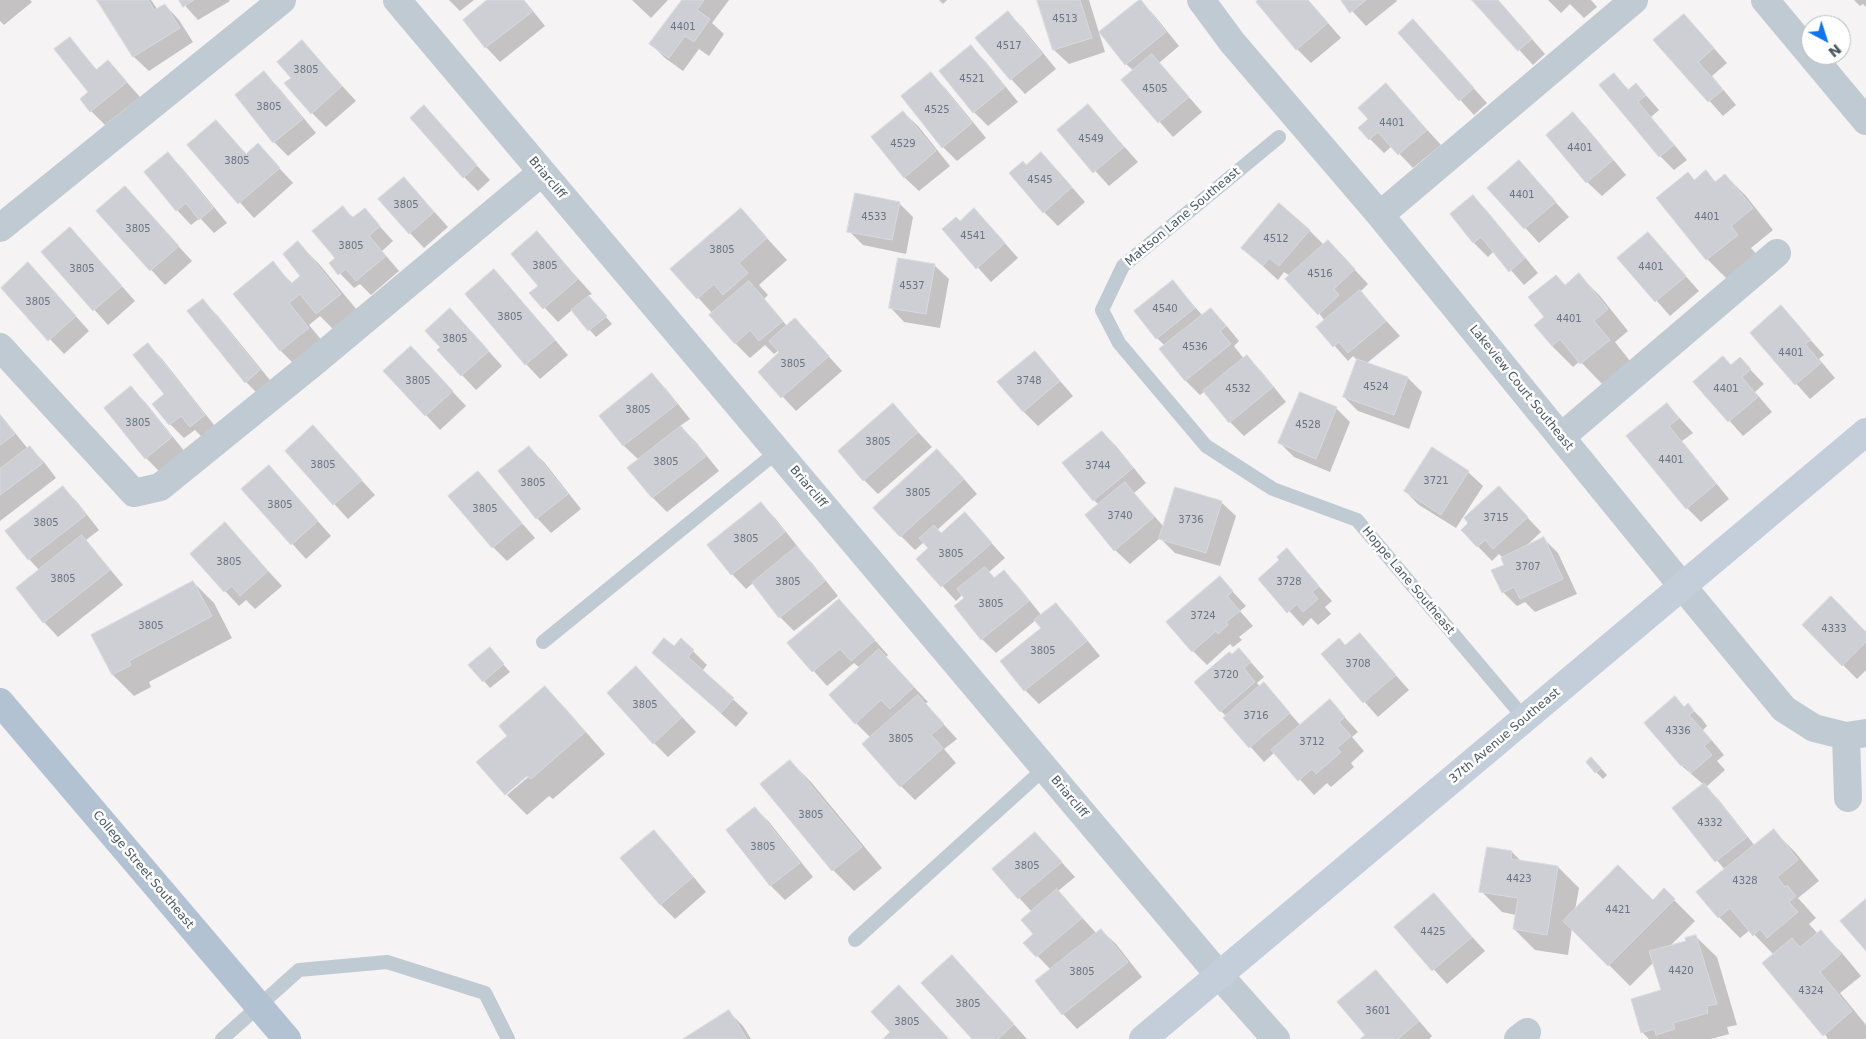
<!DOCTYPE html>
<style>
body{margin:0}
#map{position:relative;width:1866px;height:1039px;overflow:hidden;background:#f5f3f3;font-family:"DejaVu Sans",sans-serif}
canvas{display:block}
.north{position:absolute;left:1801px;top:15px;width:50px;height:50px;box-sizing:border-box;background:#fff;border:1px solid #b6bbc0;border-radius:50%;rotate:140deg;font-size:14px;font-weight:700;line-height:20px;text-align:center;color:#495662}
.north::after{content:'';display:block;margin:auto;width:18px;height:22px;background:#1175f1;clip-path:polygon(50% 0,100% 100%,50% 72%,0 100%)}
</style>
<div id="map">
<canvas width="1866" height="1039"></canvas>
<div class="north">N</div>
</div>
<script>
const c = document.querySelector('canvas').getContext('2d');
c.lineJoin = 'round';
function fill(path, color) { c.fillStyle = color; c.fill(path, 'evenodd'); }
function strokePath(path, color, width, dash) { c.strokeStyle = color; c.lineWidth = width; c.lineCap = dash ? 'butt' : 'round'; c.setLineDash(dash || []); c.stroke(path); }
function label(font, color, halo, rows, align = 'center') {
  c.font = font + ' "DejaVu Sans",sans-serif'; c.lineWidth = 5; c.setLineDash([]); c.textBaseline = 'middle'; c.strokeStyle = halo; c.fillStyle = color; for (const [text, x, y, turn = 0] of rows) {
    c.save(); c.translate(x, y); c.rotate((+turn || 0) * Math.PI / 180); c.textAlign = isNaN(turn) ? turn : align; if (halo) c.strokeText(text, 0, 0); c.fillText(text, 0, 0); c.restore();
  }
}
fill(new Path2D(`
 M0 0H30L32 2 4 25 0 21Z
 M98 0H151L158 10 165 5 179 20 193 42 149 71 134 57Z
 M180 0H229L230 1 198 20Z
 M449 0H474L460 11Z
 M490 0H524L545 26 500 62 486 47Z
 M632 0H668L651 18Z
 M684 0H729L712 23 724 34 709 56 699 49 683 71 665 58 651 44Z
 M939 0H947L943 4Z
 M1039 0H1089L1105 52 1069 64 1054 50Z
 M1260 0H1308L1341 38 1311 63 1297 49Z
 M1342 0H1396L1397 1 1366 26Z
 M1474 0H1498L1545 54 1533 65Z
 M1548 0H1591L1597 7 1584 18 1570 4 1561 13Z
 M1854 0H1866V7L1863 4 1860 6Z
 M1140 1 1154 15 1179 46 1159 63 1202 112 1173 137 1123 80 1134 71 1126 64Z
 M1008 13 1022 27 1056 69 1025 94 1011 79 977 38Z
 M1413 21 1487 103 1474 115 1400 33Z
 M1698 30 1727 63 1712 76 1736 105 1723 116 1655 40Z
 M70 38 97 70 108 61 140 97 105 125 91 111 90 92Z
 M302 42 356 101 326 127 312 113 292 78Z
 M971 47 985 61 1018 102 988 126 974 112 941 71Z
 M264 73 278 87 316 133 288 156 274 142Z
 M931 73 945 88 986 138 957 161 943 147Z
 M1614 75 1629 90 1636 84 1659 110 1651 117 1687 160 1674 170 1660 156Z
 M1386 85 1441 145 1413 168 1392 146 1384 153 1370 139V119Z
 M1088 106 1138 162 1109 186 1059 131Z
 M424 107 490 180 478 191 464 177Z
 M903 112 918 126 950 166 919 191 904 177Z
 M1573 114 1587 128 1626 175 1602 196 1587 182Z
 M216 122 247 155 258 145 293 183 254 218 189 146Z
 M168 154 182 168 227 223 214 233 200 218 191 225 177 210 146 172Z
 M1519 162 1569 217 1539 243 1489 188Z
 M1027 166 1055 168 1085 202 1058 226 1044 212Z
 M1706 172 1716 182 1725 175 1746 196 1773 230 1751 248 1758 256 1728 280 1707 259 1657 198 1695 181Z
 M404 178 448 227 424 248 410 233Z
 M125 188 192 261 165 285 98 211Z
 M1473 197 1487 211 1538 273 1524 285 1494 251 1488 257 1474 243 1451 215Z
 M899 203 913 217 906 254 863 245 849 231Z
 M343 208 354 218 365 210 393 241 382 251 399 271 371 295 360 284 354 288 330 263 337 259Z
 M741 210 787 260 759 285 768 295 764 299 787 326 795 319 842 371 796 411 760 372 781 352 779 350 774 354 765 345 750 358 736 344 713 314 672 269Z
 M960 222 988 224 1018 258 991 282 944 230Z
 M70 228 135 301 108 325 43 252Z
 M1309 230 1324 245 1342 256 1368 284 1360 292 1400 336 1367 363 1408 378 1422 392 1409 429 1358 411 1344 397 1357 360 1353 356 1348 361 1318 327 1325 321 1290 276 1284 272 1278 280 1243 248Z
 M537 233 592 294 588 296 612 324 596 337 572 310 558 322 531 293 540 286Z
 M1648 234 1699 291 1670 316 1619 258Z
 M298 243 319 264 362 316 338 334 320 316 309 325 329 349 302 372 281 351 234 294 272 263 293 284 302 276Z
 M934 265 949 279 940 328 904 322 890 307Z
 M494 271 508 285 568 355 540 379 526 364 466 295Z
 M1579 275 1600 296 1628 331 1615 342 1630 361 1602 384 1580 361 1573 367 1552 346 1566 286Z
 M42 278 89 331 64 354 2 288Z
 M1173 282 1203 316 1211 309 1225 324 1239 341 1234 346 1244 359 1247 357 1261 371 1286 402 1244 436 1230 422 1205 391 1200 395 1186 381 1161 350 1165 346 1157 338Z
 M202 300 217 315 274 385 260 396 246 382Z
 M1781 307 1824 355 1819 359 1835 378 1810 399 1751 333Z
 M464 324 502 366 476 390 462 375Z
 M148 345 162 359 218 430 205 440 195 430 184 438 170 424 166 394Z
 M1035 352 1073 396 1038 426 1024 412Z
 M1740 359 1764 384 1755 392 1772 412 1743 436 1695 382 1731 366Z
 M425 362 466 406 440 430 385 371Z
 M652 374 666 389 690 419 680 426 695 441 719 471 667 512 653 498 639 460 624 446 600 416Z
 M131 388 145 402 185 452 160 472 146 458Z
 M1667 404 1693 433 1682 441 1729 499 1701 522 1687 508 1628 436Z
 M893 405 932 447 878 494 864 480Z
 M1336 408 1350 422 1330 472 1294 457 1280 443Z
 M0 414 28 449 30 448 44 462 56 478 0 521Z
 M313 427 375 495 348 519 286 451Z
 M1102 432 1116 446 1146 483 1134 493 1164 527 1221 502 1236 516 1220 566 1175 553 1160 538 1130 564 1115 550 1087 515 1099 505 1094 500Z
 M529 448 544 462 581 509 551 533 537 518 500 472Z
 M952 465 977 494 937 530 941 534 965 514 1005 558 989 572 996 579 1004 572 1018 586 1042 616 1056 605 1070 619 1100 656 1039 704 1025 690 1042 628 1036 620 996 653 982 639 963 594 956 601 918 559 930 548 924 542 915 550 901 536Z
 M269 466 331 536 306 559 243 489Z
 M1468 472 1483 486 1456 528 1419 505 1405 491Z
 M478 473 535 538 507 561 493 547Z
 M63 487 77 502 99 530 86 540 123 585 58 637 44 622 17 588 40 571 29 559 7 531Z
 M1513 502 1541 532 1525 547 1544 539 1558 553 1577 594 1535 612 1525 602 1517 606 1503 592 1506 565 1503 558 1499 554 1492 561 1462 530Z
 M761 504 775 518 798 547 797 548 811 562 838 596 794 631 780 617 753 583 746 589 732 574 709 545Z
 M225 524 282 586 255 609 246 600 239 606 191 554Z
 M1287 550 1332 601 1325 607 1331 614 1318 625 1311 618 1303 626 1260 579 1281 560Z
 M1219 577 1246 606 1240 611 1253 626 1239 637 1242 640 1233 647 1230 644 1207 665 1193 651Z
 M193 582 214 603 232 638 149 682 151 687 134 696 113 675 92 636Z
 M839 600 888 655 886 657 928 702 925 704 957 739 944 749 956 763 915 800 901 786 871 738 856 723 860 668 854 663 827 686 789 643Z
 M1803 625 1866 634V670L1857 679Z
 M1360 635 1409 690 1378 717 1322 654 1346 647Z
 M674 648 693 651 707 665 702 671 748 713 736 727 653 653Z
 M1239 649 1264 677 1257 683 1260 687 1264 684 1301 726 1330 701 1358 732 1352 737 1364 751 1351 763 1354 767 1331 787 1327 783 1314 795 1275 752 1264 762 1225 718 1227 717 1221 711 1232 656Z
 M496 656 510 672 490 688 484 681Z
 M636 667 696 732 668 757 654 743Z
 M545 687 566 709 605 754 553 799 549 796 527 815 507 795 533 773 509 736Z
 M1675 698 1685 708 1688 705 1702 719 1707 726 1703 730 1724 755 1717 761 1725 770 1706 787 1718 799 1755 846 1774 831 1795 852 1819 881 1798 898 1816 918 1809 924 1818 934 1821 932 1842 953 1861 976 1840 993 1866 1025V1038L1865 1039H1828L1774 955 1750 930 1740 938 1719 917 1698 892 1725 870 1674 809 1704 785 1682 766Z
 M790 761 811 782 882 868 854 891 833 870Z
 M1598 765 1607 775 1603 779 1596 772Z
 M755 808 769 822 813 877 785 900 771 886 727 831Z
 M653 831 668 846 706 892 675 919 660 904Z
 M1035 833 1075 877 1058 891 1097 934 1101 930 1116 944 1142 977 1077 1029 1063 1014 1037 981 1051 970 1025 943 1035 934 1032 912 993 869Z
 M1512 852 1521 861 1558 867 1579 888 1575 910 1653 901 1664 890 1695 921 1669 947 1688 941 1695 936 1717 957 1737 1025 1727 1027 1729 1034 1711 1039H1649L1642 1032 1663 991 1654 962 1630 986 1572 928 1568 955 1535 950 1514 929 1516 915 1502 912 1481 891Z
 M1434 895 1485 951 1447 984 1396 928Z
 M966 971 1027 1039H974Z
 M1376 971 1432 1036 1429 1039H1362L1367 1035Z
 M729 1012 743 1026 751 1039H685Z`), '#0003');
const building = new Path2D(`
 M97 0H148L154 10 165 4 180 28 133 57Z
 M179 0H194L183 7Z
 M487 0H523L532 12 485 48 463 20Z
 M682 0H704L697 10 710 19 694 42 685 36 669 58 649 44Z
 M1037 0H1080L1092 38 1053 50Z
 M1139 0H1141L1166 32 1125 65 1099 32Z
 M1258 0H1308L1328 23 1296 50 1256 2Z
 M1341 0H1366L1350 13Z
 M1472 0H1498L1532 39 1518 51Z
 M1008 11 1042 54 1010 80 975 38Z
 M1684 14 1714 48 1698 62 1723 90 1708 102 1653 40Z
 M1413 19 1474 88 1459 101 1398 33Z
 M70 37 96 70 108 60 127 82 90 112 80 99 88 92 54 49Z
 M302 40 342 86 311 114 284 83 291 78 277 62Z
 M971 45 1005 87 973 113 939 71Z
 M1152 54 1189 97 1158 123 1121 80Z
 M264 71 303 119 273 143 235 95Z
 M931 72 972 123 942 148 901 96Z
 M1614 73 1628 90 1636 83 1646 95 1638 102 1674 145 1659 157 1599 85Z
 M1386 83 1427 130 1398 155 1378 132 1369 140 1358 128 1368 119 1358 108Z
 M1088 104 1124 147 1093 173 1057 130Z
 M424 105 477 165 463 178 410 118Z
 M903 111 936 151 904 178 871 137Z
 M1573 112 1613 160 1586 183 1546 135Z
 M216 120 246 154 258 143 280 168 238 204 187 145Z
 M168 152 213 208 199 220 186 203 176 211 144 172Z
 M1041 152 1072 187 1043 213 1009 173 1023 161 1026 165Z
 M1519 160 1556 202 1524 229 1487 188Z
 M1706 170 1715 182 1725 174 1753 208 1731 226 1738 235 1706 260 1656 198 1688 172 1694 180Z
 M404 177 434 212 409 234 378 199Z
 M125 186 179 246 150 271 96 211Z
 M855 193 900 202 892 240 847 232Z
 M1473 195 1525 258 1509 272 1481 237 1473 243 1450 214Z
 M1279 203 1310 230 1279 266 1269 258 1263 266 1241 248Z
 M343 206 352 218 365 208 380 226 369 236 386 256 356 281 346 269 338 275 329 263 335 258 312 231Z
 M741 208 767 238 739 263 748 273 723 295 714 284 697 299 670 269Z
 M974 208 1005 243 976 269 942 229 956 217 960 221Z
 M70 227 122 286 93 311 41 252Z
 M537 231 578 279 543 309 529 293 538 286 511 254Z
 M1648 232 1686 276 1655 302 1617 258Z
 M1328 240 1355 269 1334 289 1339 295 1318 315 1285 279Z
 M298 241 341 294 316 314 300 294 289 303 309 328 280 351 233 294 273 261 291 284 300 276 283 254Z
 M898 258 935 264 926 314 889 308Z
 M28 262 76 316 48 341 1 288Z
 M494 269 555 340 525 365 465 294Z
 M1579 273 1608 309 1594 321 1610 340 1580 364 1560 339 1552 346 1534 325 1544 317 1528 297 1556 275 1565 285Z
 M1173 280 1195 308 1156 339 1134 311Z
 M749 281 783 321 759 341 750 330 735 344 709 315Z
 M1360 290 1386 321 1348 353 1339 342 1333 347 1316 327Z
 M589 296 607 316 588 331 571 310Z
 M203 299 260 370 245 383 187 311Z
 M1781 305 1811 340 1805 344 1821 363 1795 385 1750 333Z
 M450 308 489 351 461 376 437 350 440 347 425 331Z
 M1211 308 1226 326 1220 331 1231 344 1185 381 1159 349Z
 M795 318 829 356 781 398 758 372 779 352 769 341Z
 M148 343 205 415 190 427 181 416 169 425 152 404 164 394 133 355Z
 M411 346 453 391 425 416 383 371Z
 M1035 351 1060 381 1023 412 997 382Z
 M1247 355 1273 387 1229 423 1203 391Z
 M1723 356 1731 365 1740 357 1751 369 1742 377 1758 397 1728 422 1693 382Z
 M1357 359 1408 377 1394 415 1343 397Z
 M652 373 677 404 623 446 599 416Z
 M131 386 172 437 145 459 104 408Z
 M1300 392 1337 407 1316 459 1278 443Z
 M893 403 918 432 863 481 838 451Z
 M1667 403 1679 418 1669 426 1716 484 1686 509 1626 436Z
 M0 415 15 434 0 445Z
 M313 425 362 480 333 505 285 451Z
 M681 426 706 456 652 498 627 468Z
 M1102 431 1133 468 1093 501 1062 463Z
 M30 446 43 463 0 495V469Z
 M529 446 568 494 536 519 498 471Z
 M1432 447 1469 471 1441 515 1404 491Z
 M937 449 964 479 900 537 873 508Z
 M269 465 318 521 291 545 241 489Z
 M478 471 522 523 492 548 448 496Z
 M1125 482 1154 517 1114 551 1085 515Z
 M63 486 86 515 28 560 5 531Z
 M1499 486 1528 517 1493 549 1485 540 1477 547 1461 530 1468 523 1464 518Z
 M1175 487 1222 501 1206 553 1159 539Z
 M761 502 785 532 731 575 707 545Z
 M965 512 992 543 941 587 916 559 928 548 919 538 934 525 941 533Z
 M225 522 268 571 240 596 232 586 224 592 190 554Z
 M82 535 110 570 43 623 16 588Z
 M1544 537 1563 579 1520 599 1514 587 1502 593 1491 570 1504 565 1501 558Z
 M797 546 825 581 779 618 752 583Z
 M1287 548 1319 586 1312 592 1318 599 1303 612 1297 604 1287 613 1258 579 1279 560 1277 557Z
 M985 567 994 578 1004 570 1029 601 981 640 954 606 964 598 957 589Z
 M1220 576 1233 591 1227 596 1240 611 1226 622 1228 625 1218 634 1216 631 1192 652 1166 622Z
 M193 581 212 616 129 661 131 665 112 675 91 635Z
 M1831 596 1866 632V642L1842 666 1802 625Z
 M839 599 875 640 851 661 840 649 812 672 787 643Z
 M1056 603 1087 641 1024 691 1000 661 1041 628 1034 620Z
 M1360 633 1396 675 1363 703 1321 654 1339 638 1345 645Z
 M664 638 674 646 681 638 694 650 688 657 734 698 721 713 652 653Z
 M490 647 504 664 483 682 468 665Z
 M1239 648 1251 662 1244 668 1255 682 1220 712 1194 682 1229 652 1232 654Z
 M879 649 914 687 890 709 881 700 855 724 829 695Z
 M636 666 682 717 653 744 607 693Z
 M1264 682 1290 713 1249 748 1223 718Z
 M545 686 585 732 531 779 527 776 505 795 476 762 507 736 499 726Z
 M918 695 944 724 931 735 943 748 900 787 862 744Z
 M1675 696 1684 707 1688 703 1694 711 1689 715 1711 740 1704 746 1712 755 1691 773 1684 765 1681 766 1644 723Z
 M1330 699 1345 717 1339 722 1351 736 1337 748 1341 752 1316 774 1312 769 1298 781 1271 750Z
 M1591 757 1601 768 1595 773 1586 762Z
 M790 760 862 847 832 871 760 784Z
 M1704 783 1747 837 1715 862 1672 808Z
 M755 807 800 863 770 886 726 830Z
 M1774 829 1798 860 1777 877 1785 887 1787 885 1796 896 1789 902 1798 912 1767 938 1760 929 1753 936 1730 908 1718 918 1696 892Z
 M654 830 693 877 660 905 620 858Z
 M1035 832 1062 862 1018 899 992 869Z
 M1487 847 1512 851 1511 859 1558 866 1547 935 1513 929 1518 898 1479 892Z
 M1618 865 1653 900 1664 888 1675 899 1608 966 1563 921Z
 M1057 889 1082 918 1036 957 1023 943 1033 934 1021 920Z
 M1434 893 1472 937 1432 971 1394 927Z
 M1866 899V951L1840 921Z
 M1101 929 1128 962 1062 1015 1035 981Z
 M1821 930 1841 954 1820 972 1852 1011 1823 1036 1762 963 1792 938 1800 947Z
 M1696 935 1717 1004 1707 1006 1708 1013 1673 1023 1675 1029 1656 1035 1654 1029 1641 1033 1631 999 1661 990 1649 951 1686 941 1685 938Z
 M952 955 1014 1024 998 1039H972L921 983Z
 M1376 970 1419 1021 1398 1039H1360L1365 1035 1337 1002Z
 M899 985 949 1039H883L890 1032 871 1012Z
 M729 1010 747 1039H683Z`);
fill(building, '#cdcfd5');
strokePath(building, '#d7d9de', 1);
strokePath(new Path2D(`
 M1279 137 1123 266 1102 310 1119 343 1206 446 1273 489 1357 520 1525 719
 M543 642 778 451
 M855 940 1045 768
 M222 1039 299 970 387 962 485 993 508 1039`), '#c0cad3', 14);
strokePath(new Path2D(`
 M397 0 1219 975 1276 1039
 M1201 0 1232 42 1380 215 1683 587 1784 709 1814 728 1846 736 1866 733
 M1765 0 1866 121
 M1380 215 1634 0
 M0 228 282 0
 M0 347 134 493 160 487 313 363 542 172
 M1561 437 1777 253
 M1846 736 1848 798
 M1518 1039 1527 1032`), '#c0cad3', 28);
strokePath(new Path2D(`
 M1143 1039 1866 432`), '#c3ceda', 28);
strokePath(new Path2D(`
 M0 702 287 1039`), '#b2c2d2', 28);
label('10px', '#6a747f', null, [
 ["4513",1065,19],
 ["4401",683,27],
 ["4517",1009,46],
 ["3805",306,70],
 ["4521",972,79],
 ["4505",1155,89],
 ["3805",269,107],
 ["4525",937,110],
 ["4401",1392,123],
 ["4549",1091,139],
 ["4529",903,144],
 ["4401",1580,148],
 ["3805",237,161],
 ["4545",1040,180],
 ["4401",1522,195],
 ["3805",406,205],
 ["4533",874,217],
 ["4401",1707,217],
 ["3805",138,229],
 ["4541",973,236],
 ["4512",1276,239],
 ["3805",351,246],
 ["3805",722,250],
 ["3805",545,266],
 ["4401",1651,267],
 ["3805",82,269],
 ["4516",1320,274],
 ["4537",912,286],
 ["3805",38,302],
 ["4540",1165,309],
 ["3805",510,317],
 ["4401",1569,319],
 ["3805",455,339],
 ["4536",1195,347],
 ["4401",1791,353],
 ["3805",793,364],
 ["3805",418,381],
 ["3748",1029,381],
 ["4524",1376,387],
 ["4532",1238,389],
 ["4401",1726,389],
 ["3805",638,410],
 ["3805",138,423],
 ["4528",1308,425],
 ["3805",878,442],
 ["4401",1671,460],
 ["3805",666,462],
 ["3805",323,465],
 ["3744",1098,466],
 ["3721",1436,481],
 ["3805",533,483],
 ["3805",918,493],
 ["3805",280,505],
 ["3805",485,509],
 ["3740",1120,516],
 ["3715",1496,518],
 ["3736",1191,520],
 ["3805",46,523],
 ["3805",746,539],
 ["3805",951,554],
 ["3805",229,562],
 ["3707",1528,567],
 ["3805",63,579],
 ["3805",788,582],
 ["3728",1289,582],
 ["3805",991,604],
 ["3724",1203,616],
 ["3805",151,626],
 ["4333",1834,629],
 ["3805",1043,651],
 ["3708",1358,664],
 ["3720",1226,675],
 ["3805",645,705],
 ["3716",1256,716],
 ["4336",1678,731],
 ["3805",901,739],
 ["3712",1312,742],
 ["3805",811,815],
 ["4332",1710,823],
 ["3805",763,847],
 ["3805",1027,866],
 ["4423",1519,879],
 ["4328",1745,881],
 ["4421",1618,910],
 ["4425",1433,932],
 ["4420",1681,971],
 ["3805",1082,972],
 ["4324",1811,991],
 ["3805",968,1004],
 ["3601",1378,1011],
 ["3805",907,1022]
]);
label('12px', '#495662', '#fff', [
 ["Briarcliff",547,178,50],
 ["Mattson Lane Southeast",1183,217,-40],
 ["Lakeview Court Southeast",1521,388,51],
 ["Briarcliff",808,487,50],
 ["Hoppe Lane Southeast",1408,581,50],
 ["37th Avenue Southeast",1505,736,-40],
 ["Briarcliff",1069,797,50],
 ["College Street Southeast",143,870,50]
]);
</script>
